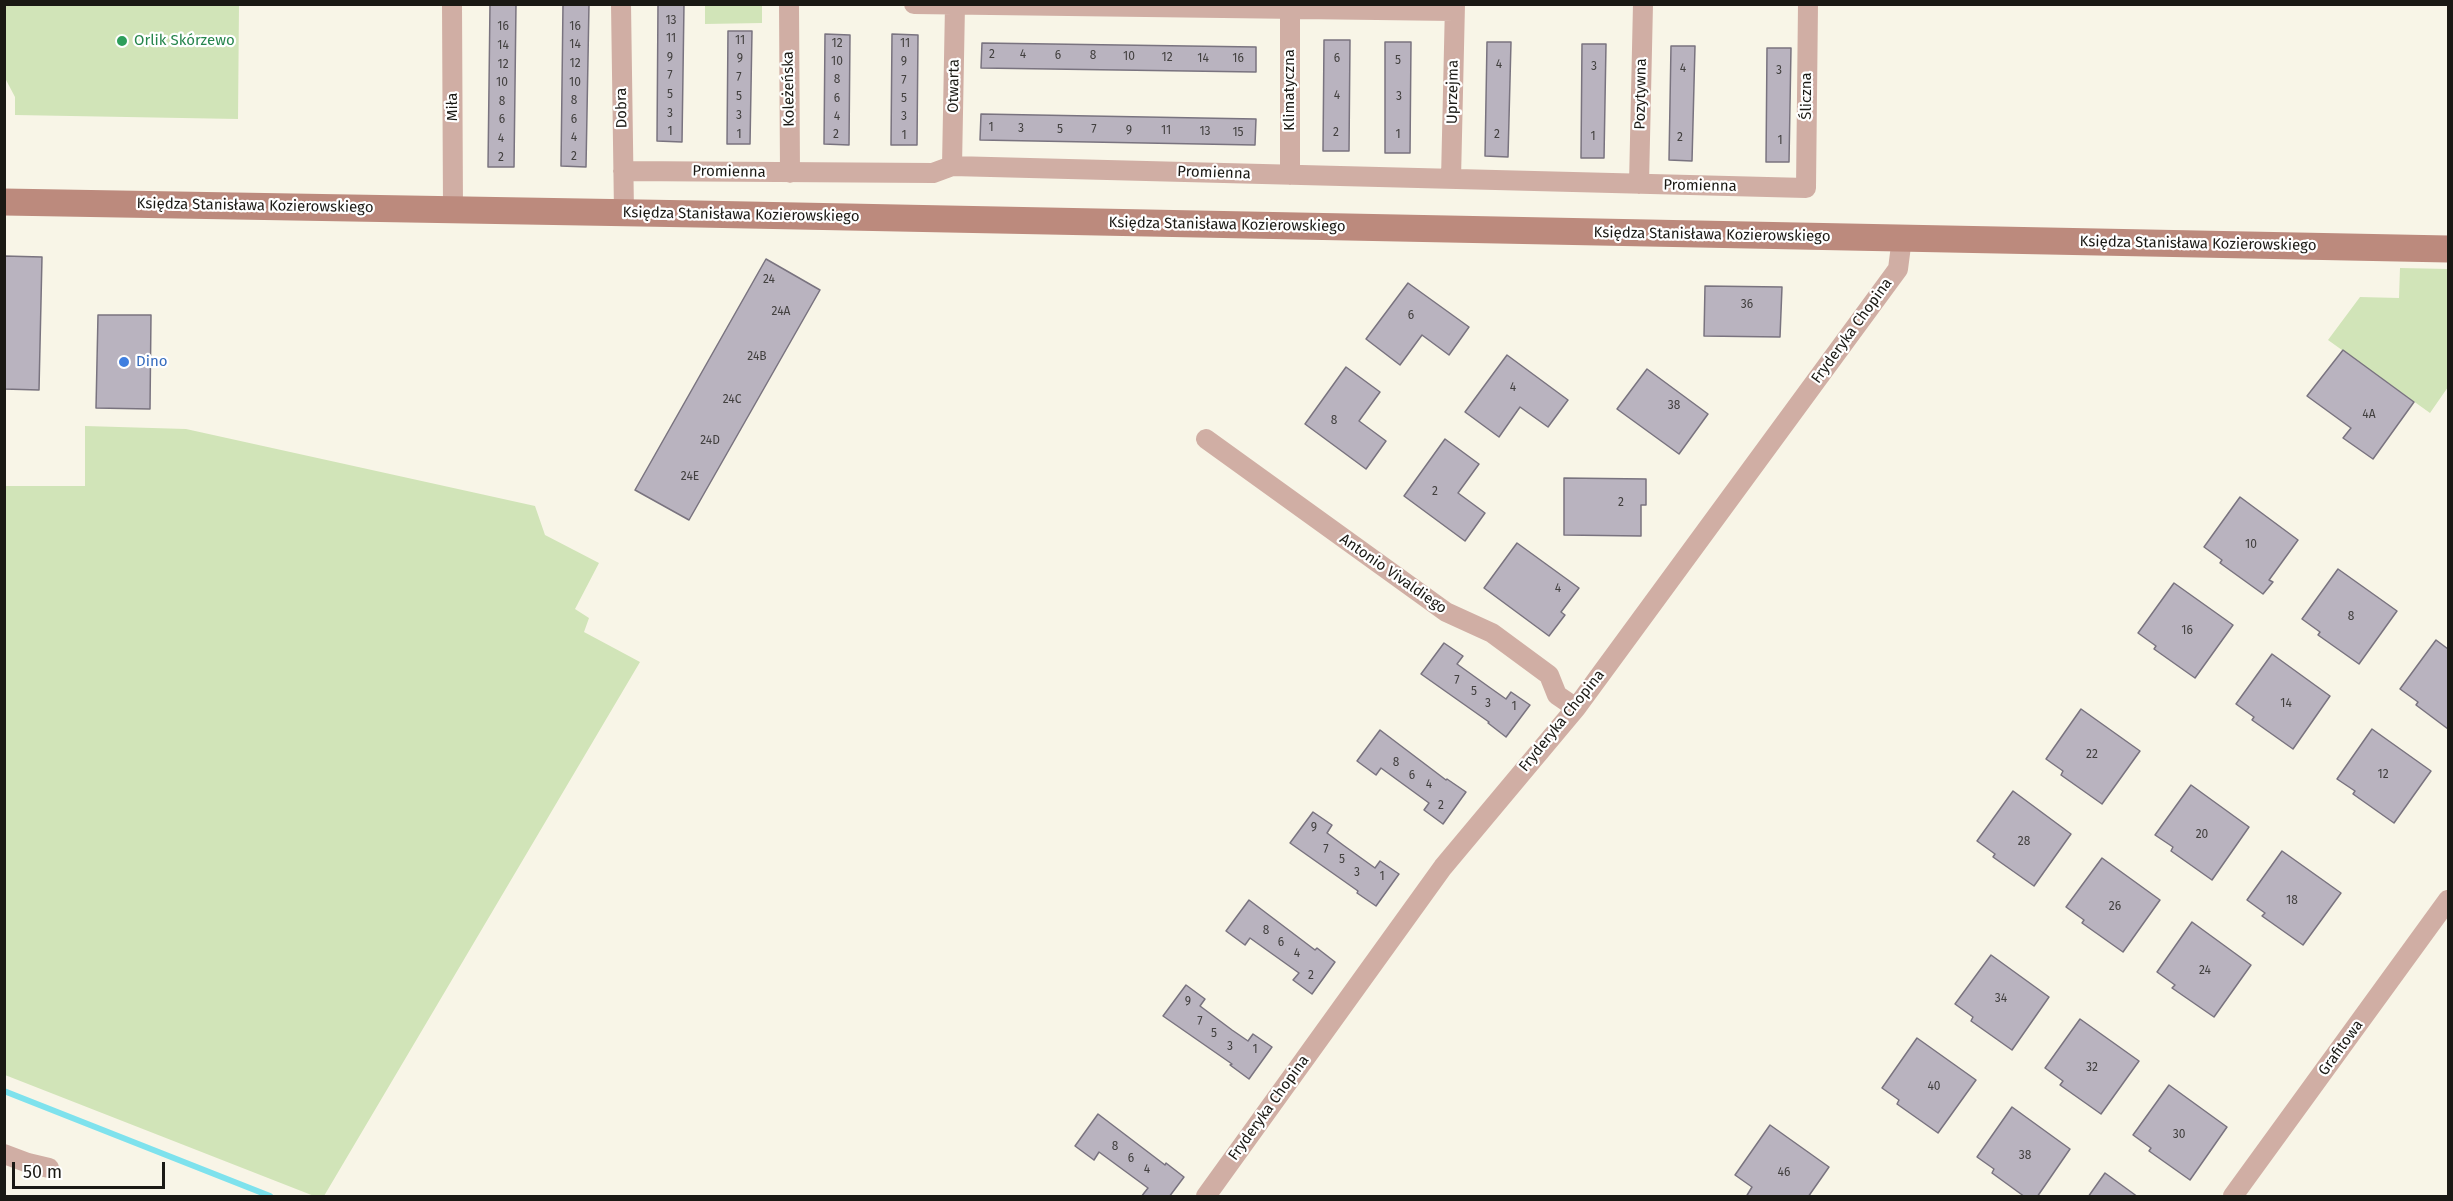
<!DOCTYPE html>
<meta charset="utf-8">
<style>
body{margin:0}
#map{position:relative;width:2453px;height:1201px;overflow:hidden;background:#f8f5e7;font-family:"Fira Sans",sans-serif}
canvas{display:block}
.frame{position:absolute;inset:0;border:6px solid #1a1914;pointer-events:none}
.scale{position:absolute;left:12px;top:1162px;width:153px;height:27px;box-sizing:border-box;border:3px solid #1a1914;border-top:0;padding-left:8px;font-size:18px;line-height:21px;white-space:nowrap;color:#1a1914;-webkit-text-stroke:4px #fff;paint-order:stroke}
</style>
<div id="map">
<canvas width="2453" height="1201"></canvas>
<div class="frame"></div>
<div class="scale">50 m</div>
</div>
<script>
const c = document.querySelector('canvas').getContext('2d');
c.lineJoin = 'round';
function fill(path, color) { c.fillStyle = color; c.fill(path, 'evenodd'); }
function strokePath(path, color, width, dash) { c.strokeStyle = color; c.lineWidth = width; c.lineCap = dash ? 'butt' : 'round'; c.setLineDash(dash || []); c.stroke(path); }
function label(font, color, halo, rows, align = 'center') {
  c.font = font + ' "Fira Sans",sans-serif'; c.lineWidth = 4.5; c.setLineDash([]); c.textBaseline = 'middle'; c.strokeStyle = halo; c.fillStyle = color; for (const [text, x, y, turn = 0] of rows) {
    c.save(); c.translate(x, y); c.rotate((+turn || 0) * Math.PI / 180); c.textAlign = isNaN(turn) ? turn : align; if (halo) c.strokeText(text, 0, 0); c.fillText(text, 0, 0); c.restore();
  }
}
fill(new Path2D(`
 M4 5H239L238 119 15 115V97L5 78Z
 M705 5H762V23L705 24Z
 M2400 268 2448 269V387L2430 413 2328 340 2360 297 2399 298Z
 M85 426 186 429 535 506 545 535 599 563 575 609 589 618 584 632 640 662 324 1196H314L5 1075V486H85Z`), '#d1e4b8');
strokePath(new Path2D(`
 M4 1091 270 1196`), '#7ee2ed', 6);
const building = new Path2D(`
 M490 4H516L514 167H488Z
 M563 4H589L586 167 561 166Z
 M658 4H684L682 142 657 141Z
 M728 31H752L750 144H727Z
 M825 34 850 35 849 145 824 144Z
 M892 34 918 35 917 145H891Z
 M1324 40H1350L1349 151H1323Z
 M1385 42H1411L1410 153H1385Z
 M1487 42H1511L1508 157 1485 156Z
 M982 43 1256 47V72L981 68Z
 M1582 44H1606L1604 158H1581Z
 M1671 46H1695L1692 161 1669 160Z
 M1767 48H1791L1789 162H1766Z
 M981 114 1256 119 1255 145 980 140Z
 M4 256 42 257 39 390 4 389Z
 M766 259 820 290 689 520 635 490Z
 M1408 283 1469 327 1449 355 1422 335 1400 365 1366 339Z
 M1705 286 1782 287 1780 337 1704 336Z
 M98 315H151L150 409 96 408Z
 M2343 350 2414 402 2373 459 2343 438 2351 428 2307 396Z
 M1507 355 1568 400 1548 427 1520 407 1499 437 1465 412Z
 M1346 367 1380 392 1359 421 1386 441 1366 469 1305 424Z
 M1647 369 1708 414 1679 454 1617 409Z
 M1445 439 1479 464 1458 493 1485 513 1465 541 1404 496Z
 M1564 478 1646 479V505H1641V536L1564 535Z
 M2240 497 2298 540 2269 580 2273 582 2263 594 2220 563 2222 560 2204 547Z
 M1517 543 1579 588 1561 612 1565 615 1549 636 1484 588Z
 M2338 569 2397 611 2359 664 2318 635 2320 632 2302 619Z
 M2174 583 2233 625 2195 678 2154 649 2156 646 2138 633Z
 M2436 640 2448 649V729L2416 705 2418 702 2400 689Z
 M1444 643 1463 656 1457 664 1489 687 1506 699 1511 692 1530 705 1506 737 1488 723 1489 722 1421 674Z
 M2272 654 2330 696 2293 749 2252 720 2254 717 2236 704Z
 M2081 709 2140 751 2102 804 2061 775 2063 771 2046 759Z
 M2372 729 2431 771 2394 823 2353 794 2355 791 2337 779Z
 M1380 730 1446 780 1447 779 1466 792 1443 824 1424 810 1429 803 1381 768 1376 775 1357 761Z
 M2191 785 2249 827 2212 880 2171 851 2173 847 2155 835Z
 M2013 791 2071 834 2034 886 1993 857 1995 854 1977 841Z
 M1313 812 1332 825 1327 833 1343 845 1375 868 1380 861 1399 874 1376 906 1357 893 1358 891 1290 843Z
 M2282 851 2341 893 2303 945 2262 916 2265 913 2247 900Z
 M2102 858 2160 900 2123 952 2082 923 2084 920 2066 907Z
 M1249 900 1315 950 1317 948 1335 962 1312 994 1293 980 1299 973 1250 938 1245 945 1226 931Z
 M2192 922 2251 965 2214 1017 2172 988 2175 985 2157 972Z
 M1991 955 2049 997 2012 1050 1971 1021 1973 1017 1955 1004Z
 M1186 985 1205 999 1200 1006 1232 1030 1248 1041 1253 1034 1272 1047 1249 1079 1230 1065 1232 1064 1163 1016Z
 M2080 1019 2139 1061 2101 1114 2060 1085 2063 1081 2045 1068Z
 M1917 1038 1976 1080 1938 1133 1897 1104 1899 1100 1882 1088Z
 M2169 1085 2227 1127 2190 1180 2149 1151 2151 1148 2133 1135Z
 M2012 1107 2070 1149 2037 1197H2025L1992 1173 1994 1169 1977 1157Z
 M1098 1114 1165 1165 1166 1163 1184 1177 1169 1197H1141L1148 1188 1099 1152 1094 1160 1075 1146Z
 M1770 1125 1829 1167 1808 1197H1746L1752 1187 1735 1175Z
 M2105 1173 2138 1197H2088Z`);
fill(building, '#b9b3bf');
strokePath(building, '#79737f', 1.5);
strokePath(new Path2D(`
 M452 4 453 210
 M621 4 624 212
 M789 4 790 173
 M914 4 1454 11
 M1290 4V175
 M952 166 955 5
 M623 171 933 173 952 166 1806 188 1808 4
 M1451 179 1455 4
 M1639 184 1643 4
 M1206 439 1446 612 1492 633 1549 675 1557 695 1576 708
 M4 1154 28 1163 49 1168
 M1206 1196 1443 867 1576 708 1898 269 1902 238
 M2233 1196 2448 900`), '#d0aea4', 20);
strokePath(new Path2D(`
 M4 202 698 214 2448 249`), '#bc8a7d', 27);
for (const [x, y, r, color] of [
 [122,41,6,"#2e9e5b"],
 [124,362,6,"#3f7fe0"]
]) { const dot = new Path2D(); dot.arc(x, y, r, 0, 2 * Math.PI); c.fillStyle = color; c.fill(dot); strokePath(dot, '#fff', 2); }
label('12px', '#42403f', null, [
 ["13",671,21],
 ["16",503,27],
 ["16",575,27],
 ["11",671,39],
 ["11",740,41],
 ["12",837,44],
 ["11",905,44],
 ["14",575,45],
 ["14",503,46],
 ["2",992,55],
 ["4",1023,55],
 ["6",1058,56],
 ["8",1093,56],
 ["10",1129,57],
 ["9",670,58],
 ["12",1167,58],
 ["9",740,59],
 ["14",1203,59],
 ["16",1238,59],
 ["6",1337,59],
 ["5",1398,61],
 ["10",837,62],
 ["9",904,62],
 ["12",575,64],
 ["12",503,65],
 ["4",1499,65],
 ["3",1594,67],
 ["4",1683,69],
 ["3",1779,71],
 ["7",670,76],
 ["7",739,78],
 ["8",837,80],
 ["7",904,81],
 ["10",502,83],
 ["10",575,83],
 ["5",670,95],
 ["4",1337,96],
 ["5",739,97],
 ["3",1399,97],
 ["6",837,99],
 ["5",904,99],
 ["8",574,101],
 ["8",502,102],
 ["3",670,114],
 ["3",739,116],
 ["4",837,117],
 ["3",904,117],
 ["6",502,120],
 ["6",574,120],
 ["1",991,128],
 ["3",1021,129],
 ["5",1060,130],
 ["7",1094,130],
 ["9",1129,131],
 ["11",1166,131],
 ["1",670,132],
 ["13",1205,132],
 ["15",1238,133],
 ["2",1336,133],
 ["1",739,135],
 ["2",836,135],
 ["1",1398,135],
 ["2",1497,135],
 ["1",904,136],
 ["1",1593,137],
 ["4",574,138],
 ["2",1680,138],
 ["4",501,139],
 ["1",1780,141],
 ["2",574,157],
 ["2",501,158],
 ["24",769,280],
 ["36",1747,305],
 ["24A",781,312],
 ["6",1411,316],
 ["24B",757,357],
 ["4",1513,388],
 ["24C",732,400],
 ["38",1674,406],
 ["4A",2369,415],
 ["8",1334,421],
 ["24D",710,441],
 ["24E",690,477],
 ["2",1435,492],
 ["2",1621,503],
 ["10",2251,545],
 ["4",1558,589],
 ["8",2351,617],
 ["16",2187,631],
 ["7",1457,681],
 ["5",1474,692],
 ["3",1488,704],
 ["14",2286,704],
 ["1",1514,707],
 ["22",2092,755],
 ["8",1396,763],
 ["12",2383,775],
 ["6",1412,776],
 ["4",1429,785],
 ["2",1441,806],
 ["9",1314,828],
 ["20",2202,835],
 ["28",2024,842],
 ["7",1326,850],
 ["5",1342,860],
 ["3",1357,873],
 ["1",1382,877],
 ["18",2292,901],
 ["26",2115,907],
 ["8",1266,931],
 ["6",1281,943],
 ["4",1297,954],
 ["24",2205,971],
 ["2",1311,976],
 ["34",2001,999],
 ["9",1188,1002],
 ["7",1200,1022],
 ["5",1214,1034],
 ["3",1230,1047],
 ["1",1255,1050],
 ["32",2092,1068],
 ["40",1934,1087],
 ["30",2179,1135],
 ["8",1115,1147],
 ["38",2025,1156],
 ["6",1131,1159],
 ["4",1147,1170],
 ["46",1784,1173]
]);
label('15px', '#27864d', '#fff', [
 ["Orlik Skórzewo",134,41]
], 'left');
label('15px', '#1a1914', '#fff', [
 ["Otwarta",954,86,-89],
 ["Koleżeńska",789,89,-91],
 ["Klimatyczna",1290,90,-90],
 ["Uprzejma",1453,92,-89],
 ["Pozytywna",1641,94,-89],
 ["Śliczna",1807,96,-90],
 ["Miła",453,107,-90],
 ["Dobra",622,108,-91],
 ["Promienna",729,172,1],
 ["Promienna",1214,173,2],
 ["Promienna",1700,186,1],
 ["Księdza Stanisława Kozierowskiego",255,206,1],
 ["Księdza Stanisława Kozierowskiego",741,215,1],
 ["Księdza Stanisława Kozierowskiego",1227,225,1],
 ["Księdza Stanisława Kozierowskiego",1712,235,1],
 ["Księdza Stanisława Kozierowskiego",2198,244,1],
 ["Fryderyka Chopina",1852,331,-54],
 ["Antonio Vivaldiego",1393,574,35],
 ["Fryderyka Chopina",1562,721,-51],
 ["Grafitowa",2341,1048,-54],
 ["Fryderyka Chopina",1269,1108,-54]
]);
label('15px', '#366cbe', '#fff', [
 ["Dino",136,362]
], 'left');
</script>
